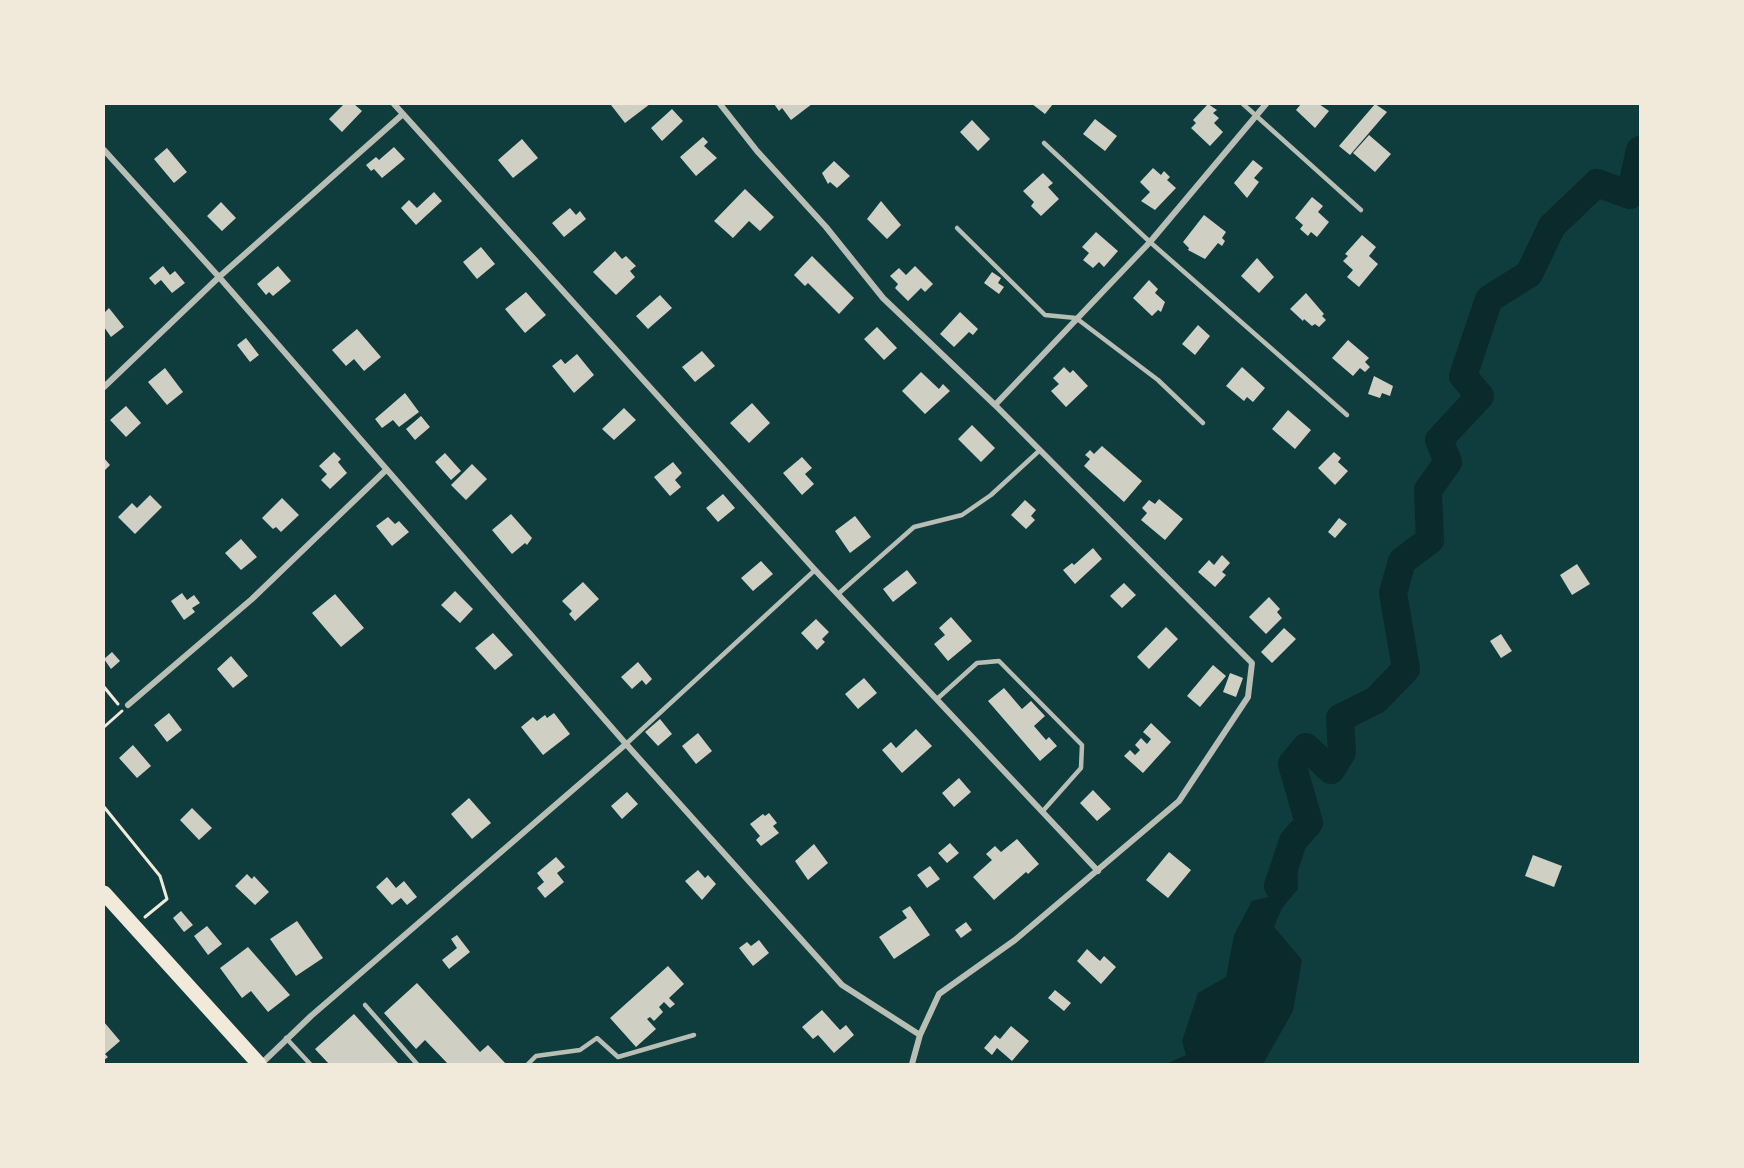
<!DOCTYPE html>
<style>
body{margin:0}
#map{position:relative;width:1744px;height:1168px;overflow:hidden;background:#0f3d3e;font-family:Mulish,sans-serif}
canvas{display:block}
.frame{position:absolute;inset:0;border:105px solid #f1e9da;pointer-events:none}
</style>
<div id="map">
<canvas width="1744" height="1168"></canvas>
<div class="frame"></div>
</div>
<script>
const c = document.querySelector('canvas').getContext('2d');
c.lineJoin = 'round';
function fill(path, color) { c.fillStyle = color; c.fill(path, 'evenodd'); }
function strokePath(path, color, width, dash) { c.strokeStyle = color; c.lineWidth = width; c.lineCap = dash ? 'butt' : 'round'; c.setLineDash(dash || []); c.stroke(path); }
fill(new Path2D(`
 M1284 848 1297 853 1298 889 1282 908 1274 927 1302 960 1293 1011 1263 1064H1166L1186 1055 1182 1041 1198 993 1226 977 1234 935 1252 901 1268 897Z`), '#0a2a2b');
strokePath(new Path2D(`
 M1278 886 1293 841 1309 823 1292 764 1306 747 1331 770 1342 752 1340 718 1376 700 1406 669 1393 593 1402 561 1430 540 1428 490 1448 462 1439 440 1480 396 1463 376 1489 299 1529 274 1552 226 1597 183 1630 195 1640 150`), '#0a2a2b', 28);
fill(new Path2D(`
 M344 104H354L362 111 342 132 329 119Z
 M613 104H650L625 123 611 105Z
 M774 104H812L791 120 782 108 779 111Z
 M1032 104H1053L1045 114Z
 M1208 104 1217 110 1213 113 1219 118 1214 123 1223 132 1210 146 1191 128 1196 123 1193 120Z
 M1301 104H1319L1329 111 1315 128 1296 110Z
 M1375 104 1387 112 1350 155 1339 146Z
 M672 109 683 121 662 141 651 128Z
 M1095 119 1117 136 1105 151 1083 134Z
 M972 120 990 139 978 151 960 132Z
 M1369 135 1391 154 1375 172 1353 153Z
 M703 137 708 142 704 146 717 158 696 176 680 157Z
 M522 139 538 158 513 178 498 160Z
 M394 147 405 159 382 178 374 169 371 171 366 165 376 157 379 160Z
 M167 148 187 172 174 183 154 159Z
 M1253 160 1263 168 1254 178 1259 182 1247 198 1234 183Z
 M834 161 850 176 837 188 830 182 828 184 822 173Z
 M1153 168 1161 175 1164 171 1170 177 1167 180 1176 188 1155 210 1141 201 1150 192 1140 182Z
 M1043 173 1053 183 1048 187 1059 199 1041 216 1031 206 1034 202 1023 191Z
 M745 189 774 217 760 231 749 221 733 238 714 221Z
 M434 192 442 201 416 225 401 208 409 200 417 208Z
 M1312 197 1323 206 1318 212 1329 222 1317 237 1311 232 1308 236 1300 229 1303 225 1295 218Z
 M881 201 901 225 887 239 867 219Z
 M221 202 236 218 222 231 207 216Z
 M570 208 576 215 580 211 586 219 564 237 552 223Z
 M1204 215 1226 232 1222 238 1225 241 1222 246 1218 243 1205 259 1188 250 1189 248 1183 242Z
 M1096 232 1118 251 1104 267 1099 262 1093 268 1083 260 1089 253 1082 247Z
 M1362 235 1376 247 1369 256 1378 264 1359 287 1347 277 1353 270 1343 261 1348 256 1345 254Z
 M481 247 495 264 477 279 463 262Z
 M615 251 622 259 626 256 636 266 630 271 635 277 616 295 593 272Z
 M812 256 854 298 839 314 808 283 805 286 794 275Z
 M1257 258 1274 277 1259 293 1241 276Z
 M163 266 170 275 175 271 185 283 172 293 161 280 155 285 149 278Z
 M278 266 291 281 273 296 269 292 266 295 257 284Z
 M915 266 933 284 925 292 921 288 908 301 895 288 898 284 890 276 899 268 906 275Z
 M992 272 1001 278 998 283 1004 287 999 294 984 283Z
 M1149 280 1158 289 1155 293 1165 302 1161 312 1158 310 1152 316 1133 298Z
 M526 292 546 315 525 333 505 309Z
 M1306 293 1324 314 1322 316 1326 320 1319 327 1315 324 1312 326 1304 319 1303 321 1290 309Z
 M660 295 672 308 648 329 636 316Z
 M109 308 124 327 111 337 104 327V313Z
 M960 312 978 329 973 335 969 332 954 347 940 334Z
 M1198 325 1210 336 1195 355 1182 344Z
 M877 327 897 348 884 360 864 339Z
 M357 329 381 357 364 371 354 359 346 366 332 350Z
 M246 338 259 355 250 362 237 345Z
 M1348 340 1369 358 1365 362 1370 367 1365 372 1360 368 1353 376 1332 358Z
 M702 351 715 366 695 382 682 367Z
 M577 354 594 375 574 393 552 366 561 359 565 364Z
 M1064 367 1070 373 1073 370 1088 386 1066 407 1051 391 1059 384 1053 378Z
 M1242 367 1265 388 1253 402 1247 397 1244 401 1226 386Z
 M165 368 183 392 167 405 148 382Z
 M921 372 939 389 943 384 950 391 925 414 902 391Z
 M1374 376 1393 386 1390 396 1382 393 1380 398 1368 394Z
 M405 393 419 412 399 427 393 420 382 428 375 419Z
 M752 403 770 423 749 443 730 423Z
 M126 406 141 423 126 437 110 420Z
 M624 408 636 420 614 440 602 429Z
 M1288 410 1311 430 1295 449 1272 429Z
 M421 416 430 427 415 440 406 429Z
 M972 425 995 448 981 462 958 439Z
 M1102 446 1142 481 1124 502 1084 466 1090 459 1085 455 1090 450 1094 454Z
 M334 452 341 459 338 462 347 473 330 489 321 480 327 474 319 466Z
 M1334 452 1341 458 1338 462 1348 471 1335 485 1318 468Z
 M445 453 461 471 451 480 435 462Z
 M802 457 812 468 805 474 814 484 802 495 783 473Z
 M104 458 110 465 104 471Z
 M673 462 682 473 675 480 681 487 670 496 654 477Z
 M472 464 487 479 466 500 451 485Z
 M723 494 735 508 718 522 706 508Z
 M150 495 162 507 135 534 118 517 132 503 137 508Z
 M282 498 299 515 281 532 276 527 273 529 262 518Z
 M1159 499 1183 519 1165 540 1141 520 1147 513 1142 508 1149 500 1155 504Z
 M1025 500 1036 510 1031 516 1035 520 1026 529 1011 515Z
 M511 514 532 538 527 545 525 543 512 554 492 530Z
 M855 516 871 537 850 553 835 531Z
 M388 517 395 524 399 521 409 532 392 546 376 526Z
 M1339 518 1347 524 1335 538 1328 532Z
 M241 539 257 557 241 570 225 553Z
 M1093 548 1102 559 1075 584 1063 570 1072 563 1074 565Z
 M1222 555 1230 563 1222 572 1226 575 1215 587 1198 572 1209 560 1214 565Z
 M761 561 773 574 753 591 741 578Z
 M1577 564 1590 584 1572 595 1560 575Z
 M907 570 917 583 893 602 883 589Z
 M583 582 599 599 575 621 569 614 572 611 562 601Z
 M1124 583 1136 595 1122 608 1110 596Z
 M455 591 473 609 460 623 441 605Z
 M182 593 187 600 194 595 200 603 192 608 195 612 184 620 171 601Z
 M335 594 364 628 341 647 312 613Z
 M1269 597 1280 609 1277 612 1282 618 1266 634 1249 617Z
 M951 617 972 641 948 661 934 644 945 635 939 628Z
 M816 619 829 632 822 639 825 642 817 650 801 633Z
 M1166 627 1178 639 1149 669 1137 657Z
 M1284 628 1296 639 1272 663 1261 652Z
 M493 633 513 655 495 670 475 648Z
 M1501 634 1512 651 1501 658 1490 641Z
 M112 652 120 661 111 669 104 659Z
 M231 656 248 676 233 688 217 669Z
 M638 662 652 679 646 685 642 680 632 689 621 677Z
 M1213 665 1226 676 1200 707 1187 696Z
 M1230 673 1243 678 1236 697 1223 692Z
 M864 678 877 693 858 709 845 694Z
 M1004 688 1022 709 1031 701 1045 716 1034 726 1046 740 1049 737 1057 746 1040 761 988 701Z
 M169 713 182 730 167 742 154 725Z
 M554 713 570 734 543 755 521 727 533 717 537 721 545 715 547 718Z
 M660 719 672 734 658 746 645 732Z
 M1151 723 1171 742 1143 773 1124 756 1130 750 1135 755 1140 750 1135 745 1141 738 1147 744 1151 739 1143 732Z
 M916 729 932 746 902 773 882 750 891 742 896 748Z
 M698 733 712 751 696 764 682 746Z
 M133 745 151 766 137 778 119 758Z
 M959 778 971 792 954 807 942 793Z
 M1093 790 1111 809 1097 821 1080 803Z
 M627 792 638 804 622 819 611 806Z
 M469 798 491 823 472 839 451 814Z
 M192 808 212 828 199 840 180 820Z
 M769 813 777 823 773 826 779 833 761 846 756 840 760 836 750 824 763 814 765 816Z
 M1017 839 1039 864 1028 874 1026 872 994 900 973 877 992 860 986 854 995 846 1001 852Z
 M950 843 959 853 947 863 938 853Z
 M814 844 828 863 808 880 795 861Z
 M1169 852 1191 870 1168 898 1146 880Z
 M1533 855 1562 866 1554 887 1525 876Z
 M556 857 565 867 557 873 564 882 545 898 537 888 544 882 537 873Z
 M930 866 940 879 927 888 917 875Z
 M698 870 705 878 708 875 716 884 702 900 685 881Z
 M247 874 252 879 254 876 269 892 255 905 235 886Z
 M387 877 396 888 404 881 417 897 407 905 401 898 392 905 376 887Z
 M910 906 930 935 894 959 879 937 907 918 902 911Z
 M181 911 193 925 184 932 173 918Z
 M297 921 323 958 296 976 270 939Z
 M966 922 972 930 961 938 955 930Z
 M207 926 222 944 208 955 194 936Z
 M457 935 470 952 449 969 442 960 457 948 451 939Z
 M759 940 769 953 753 966 739 948 747 942 751 946Z
 M248 947 290 995 268 1012 251 991 242 998 220 968Z
 M1087 949 1100 961 1104 956 1116 967 1101 984 1077 961Z
 M668 966 684 984 669 998 675 1004 670 1008 664 1002 659 1007 663 1012 654 1021 650 1017 647 1019 656 1029 636 1047 610 1018Z
 M417 983 480 1052 488 1045 506 1064H448L425 1040 416 1049 384 1013Z
 M1055 990 1071 1003 1064 1011 1048 998Z
 M822 1010 840 1030 846 1025 854 1035 834 1053 818 1035 813 1039 802 1027Z
 M354 1014 399 1064H329L315 1049Z
 M104 1022 120 1041 105 1054 108 1057 104 1060Z
 M1011 1026 1029 1041 1012 1061 997 1048 992 1055 984 1048 995 1035 1000 1039Z`), '#cfcfc3');
strokePath(new Path2D(`
 M104 687 118 704
 M104 727 122 711
 M104 807 160 876 167 899 145 917`), '#f1e9da', 3);
strokePath(new Path2D(`
 M1243 104 1361 210
 M1044 143 1150 242 1347 415
 M957 228 1045 315 1076 318 1158 380 1203 423
 M838 594 914 527 962 515 991 495 1040 450
 M937 699 977 663 999 661 1082 745 1081 768 1042 812
 M626 744 815 570
 M365 1005 417 1064
 M286 1038 310 1064
 M528 1064 536 1056 580 1050 597 1038 618 1057 694 1035`), '#b8beb3', 4.5);
strokePath(new Path2D(`
 M394 104 815 570 1098 871
 M720 104 757 151 826 227 883 298 995 405 1252 663 1248 697 1179 801 1015 940 939 994 920 1035 912 1064
 M104 150 219 277 626 744 842 985 920 1035
 M104 387 219 277 403 114
 M995 405 1150 242 1266 104
 M128 705 252 599 386 470
 M261 1064 311 1016 626 744`), '#b8beb3', 6);
strokePath(new Path2D(`
 M104 893 259 1064`), '#f1e9da', 15);
</script>
